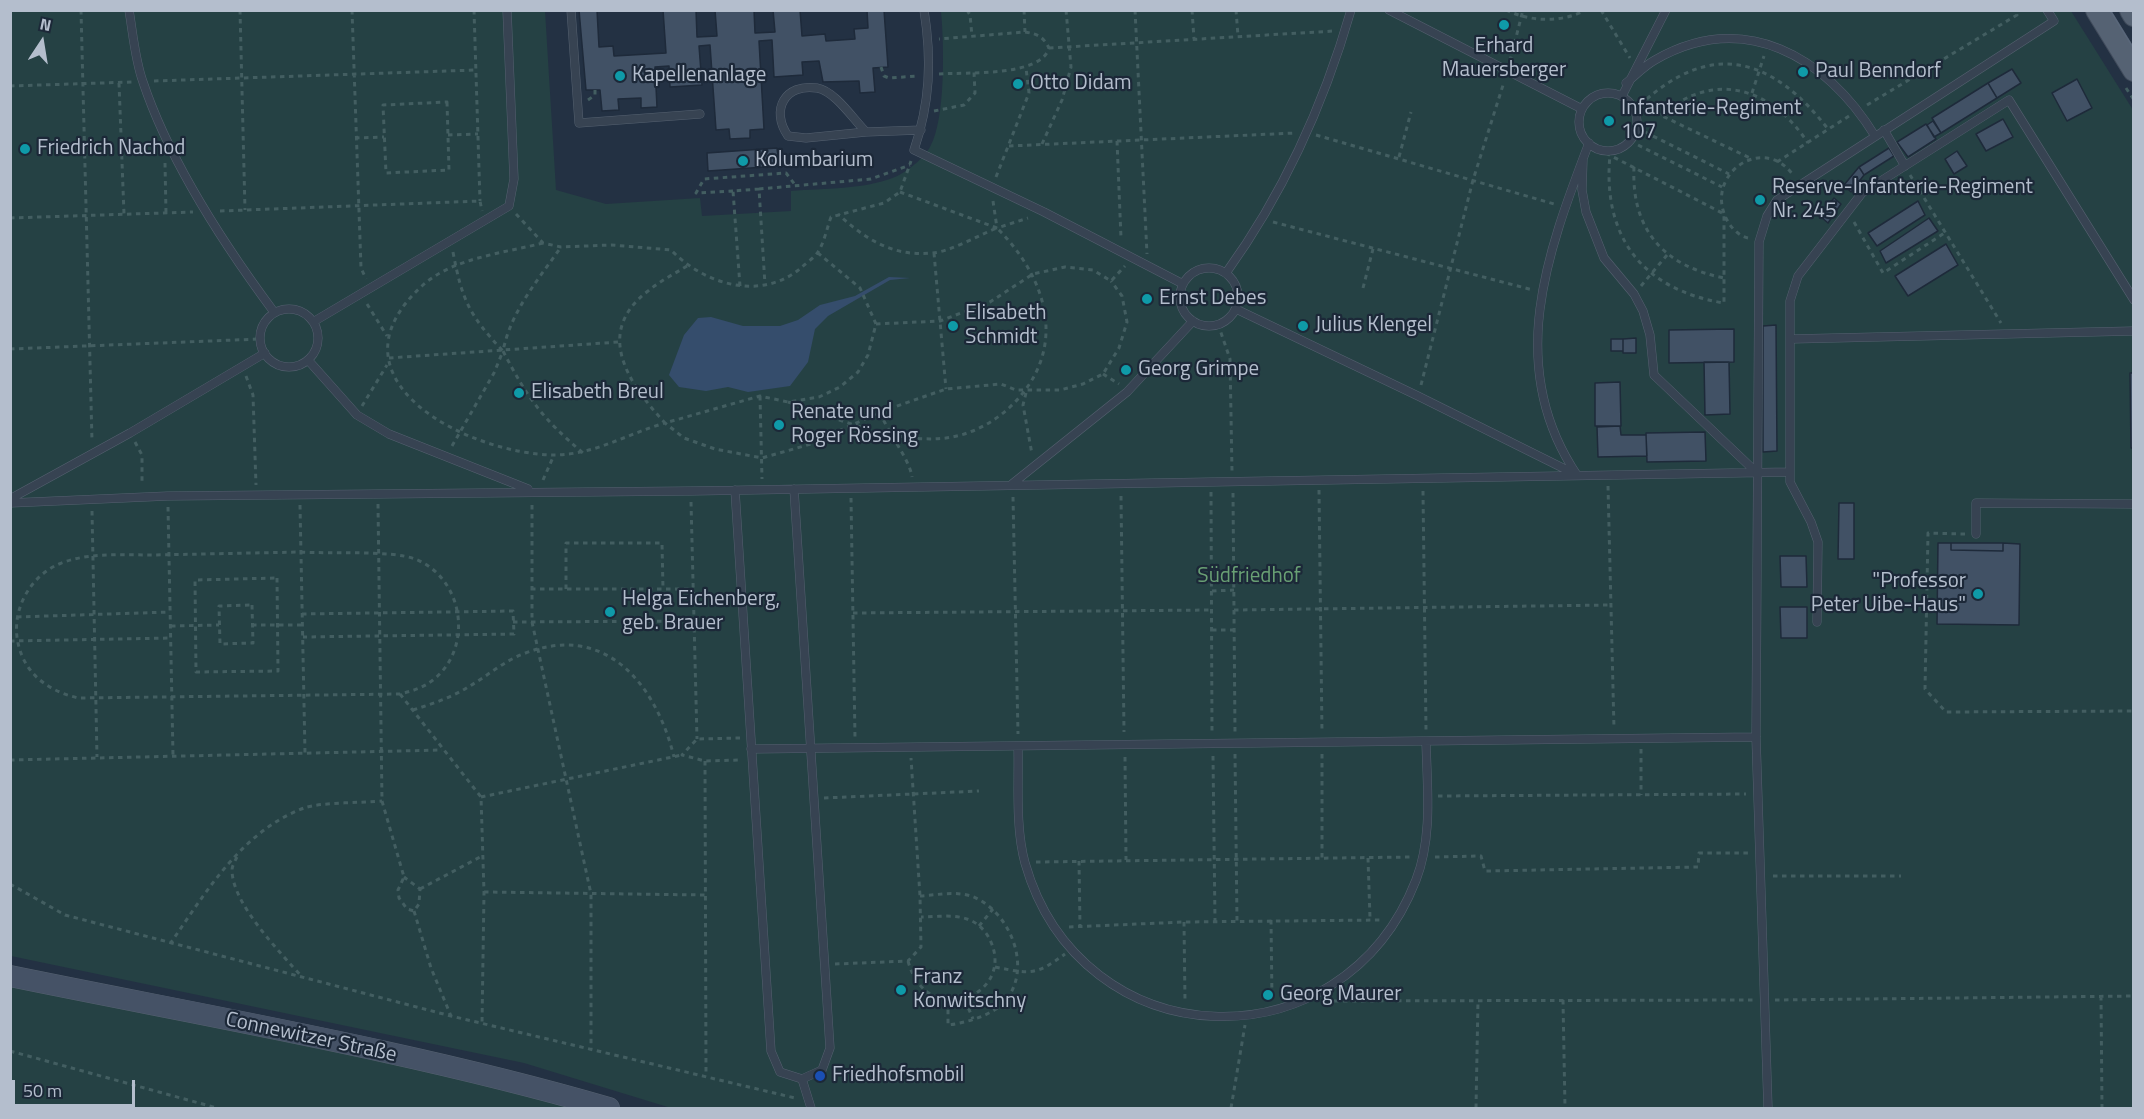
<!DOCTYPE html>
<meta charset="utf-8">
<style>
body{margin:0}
#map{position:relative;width:2144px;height:1119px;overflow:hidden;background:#233143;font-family:"Titillium Web",sans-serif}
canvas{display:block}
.frame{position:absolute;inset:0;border:12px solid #b4becd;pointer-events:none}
.north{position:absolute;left:12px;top:12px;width:60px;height:60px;-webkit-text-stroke:4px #1c2838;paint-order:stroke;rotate:12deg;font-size:16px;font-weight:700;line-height:24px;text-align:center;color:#b4becd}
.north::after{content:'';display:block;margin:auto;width:21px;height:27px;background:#b4becd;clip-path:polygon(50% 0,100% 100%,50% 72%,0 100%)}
.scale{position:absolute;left:12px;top:1080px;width:123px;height:27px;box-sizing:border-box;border:3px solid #b4becd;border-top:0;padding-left:8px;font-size:18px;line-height:21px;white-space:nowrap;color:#b4becd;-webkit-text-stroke:4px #1c2838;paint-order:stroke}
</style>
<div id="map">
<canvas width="2144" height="1119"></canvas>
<div class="frame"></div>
<div class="north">N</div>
<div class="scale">50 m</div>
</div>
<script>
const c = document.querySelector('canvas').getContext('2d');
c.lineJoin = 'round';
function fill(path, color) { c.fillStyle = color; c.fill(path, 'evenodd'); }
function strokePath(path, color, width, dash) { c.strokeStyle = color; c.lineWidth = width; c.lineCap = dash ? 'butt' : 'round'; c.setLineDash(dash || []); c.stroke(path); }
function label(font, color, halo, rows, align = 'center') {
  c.font = font + ' "Titillium Web",sans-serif'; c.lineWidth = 4.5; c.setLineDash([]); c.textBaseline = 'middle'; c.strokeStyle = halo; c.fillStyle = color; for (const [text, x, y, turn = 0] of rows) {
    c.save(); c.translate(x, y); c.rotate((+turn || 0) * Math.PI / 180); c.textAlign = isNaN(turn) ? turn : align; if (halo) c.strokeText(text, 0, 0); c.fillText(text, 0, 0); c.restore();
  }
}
fill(new Path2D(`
 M10 11H545L556 190 606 204 700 198 702 216 791 211V191C825 188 863 190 895 177 907 172 924 158 930 147 946 119 944 43 941 11H2071L2133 110V1108H671L524 1063 11 956Z
 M10 976 608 1108H11Z`), '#254144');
fill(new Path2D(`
 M889 277 910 278 890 280 828 316 815 329 808 362 790 386 748 392 728 387 706 391 679 387 669 375 684 335 698 318 711 317 743 326H780L798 320 820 305 855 296Z`), '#354d6c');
const building = new Path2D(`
 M579 10H597L599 47 613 46 614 56 666 53 663 10H696L697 37 717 36 715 10H754L755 33 775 32 773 10H800L802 36 825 34 826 41 855 39 854 29 868 28 867 10H884L888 67 873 68 875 92 860 93 859 81 823 82 819 61 802 62 803 75 774 77 772 40 759 41 764 129 750 130V138L730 139 729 129 716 130 710 45 699 46 702 85 670 87 669 66 655 67 657 107 641 108V98L618 99 619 110 602 111 600 90H586Z
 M2012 69 2021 83 1997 98 1988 83Z
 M2077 79 2092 108 2067 121 2052 93Z
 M1988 83 1997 98 1941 133 1932 118Z
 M2003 119 2013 137 1986 151 1976 134Z
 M1933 121 1941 133 1934 137 1927 125Z
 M1926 124 1936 139 1908 157 1897 142Z
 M777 148 779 166 708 171 707 153Z
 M1889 148 1894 156 1864 175 1859 167Z
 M1957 151 1967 166 1954 174 1945 159Z
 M1859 167 1864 175 1851 192 1844 185Z
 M1834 198 1841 204 1828 223 1820 216Z
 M1918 201 1925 215 1877 246 1868 233Z
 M1929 218 1938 231 1886 263 1880 251Z
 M1946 244 1958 265 1908 296 1895 276Z
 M1776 325 1777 451 1763 452V326Z
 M1734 329V362L1669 363V330Z
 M1636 338V353H1623V339Z
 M1611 339H1623V351H1611Z
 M1704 362H1729L1730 414 1705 415Z
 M2130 373H2134V448H2131Z
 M1620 382 1621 426H1595V383Z
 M1620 426 1621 435H1646L1647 456 1598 457 1597 427Z
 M1705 432 1706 461 1647 462 1646 433Z
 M1839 503H1854V559H1838Z
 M1938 543H1951V550L2003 551V543L2020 544 2019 625 1937 624Z
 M1951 543H2003V551L1951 550Z
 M1780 556H1806L1807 587H1781Z
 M1780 607H1807V638H1781Z`);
fill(building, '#415165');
strokePath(building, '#1e2a3a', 1.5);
const lane = new Path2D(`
 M129 10C133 34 135 60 143 82 169 160 225 246 274 312
 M571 10 579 123 700 114
 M924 10C932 60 930 103 914 150L1044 212 1183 284
 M1389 10 1582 109
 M1626 83C1635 76 1644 66 1655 60 1744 9 1826 56 1875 136
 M1579 122a29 29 0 1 1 58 0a29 29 0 1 1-58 0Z
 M1622 96 1666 10
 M1884 130 1905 166
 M866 132 806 138 788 136C770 110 785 83 817 88 835 91 853 119 866 132L921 130
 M1583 159 1582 190 1586 212 1604 258 1634 294 1643 311 1650 335 1654 375 1756 472
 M1180 297a29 29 0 1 1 58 0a29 29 0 1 1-58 0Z
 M1226 273C1283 194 1324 104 1351 10
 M1236 309 1418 396 1577 475
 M260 338a29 29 0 1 1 58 0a29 29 0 1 1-58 0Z
 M313 322 509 206 514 179 507 10
 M1791 339 2134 331
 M308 360 357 415 389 434 528 489
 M1577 475C1504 367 1547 253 1589 143
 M1012 484 1127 392 1193 321
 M735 490 771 1051 780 1072 802 1079 822 1070 830 1048 794 489
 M10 499 130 433 265 353
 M10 503 168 496 691 491 1790 472
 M1976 534V503L2134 504
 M1817 622 1818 542 1811 522 1790 482V301L1798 276 1862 193 2009 100 2134 300
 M1018 746C1019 783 1015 826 1025 863 1081 1059 1342 1070 1416 880 1433 836 1427 787 1426 741
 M751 749 1756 737
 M802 1079 811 1108
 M1768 1108 1756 737 1759 242 1767 216 1777 200 2054 21 2047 10`);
const secondary = new Path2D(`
 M10 976C210 1017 413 1051 609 1108`);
const primary = new Path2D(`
 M2097 10 2134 70
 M2131 10 2134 15`);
strokePath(lane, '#556170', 9);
strokePath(secondary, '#556170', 22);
strokePath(primary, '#414c5c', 24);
strokePath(new Path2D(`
 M81 10 92 441
 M240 10 245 210
 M352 10 361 268 366 279
 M474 10 480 201
 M967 10 970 15 972 36
 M1024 10 1025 32
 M1135 10 1147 254
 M1192 10 1194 39
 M1236 10 1238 36
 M1506 10C1531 22 1561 23 1586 10
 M1601 10 1630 58
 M1049 48 1334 31
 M1510 61 1523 10
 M881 67 884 76 889 78 918 76
 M939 74C966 72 1041 77 1049 48 1043 36 1037 34 1025 32L939 39
 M154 81 476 70
 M119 83 124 214
 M10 86 132 82
 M2126 88 2134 100
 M1752 93 1764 56
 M588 100 595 95V90
 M1631 101 1752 159
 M447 102 449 170 386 173 383 105Z
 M1640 105C1711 39 1772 57 1828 129
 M1867 105 2017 15 2014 10
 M934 111 964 105 975 93 974 72
 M1661 115C1714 70 1771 87 1808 143
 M1637 128 1729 174
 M448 135 478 134
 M1316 135 1554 204
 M355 138 384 137
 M1117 141 1121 238
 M1630 141 1722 187
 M1042 144 1062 100 1071 67 1066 10
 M1009 146 1295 133
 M1598 149C1640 171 1682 192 1724 214V303C1643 290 1602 237 1610 155
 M1399 157 1411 112
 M1777 162 1849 116
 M165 163 166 213
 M1634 167C1631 230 1664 266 1724 278
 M1910 175 2001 323
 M996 177 1029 93 1026 68
 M759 189 871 179 910 165
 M733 191 696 193 704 179 786 173 796 186
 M900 192 997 228 1028 218
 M993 201 997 228
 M220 211 480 201 482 211
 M516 214 543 243 561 247 611 245 671 250C704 284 760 302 801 268 806 263 814 258 818 252 824 243 827 228 831 217L884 203 900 192 911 161
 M10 218 193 212
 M1273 222 1533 290
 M1854 222 1883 273 1946 232
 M1748 238C1739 236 1731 228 1727 220 1703 175 1763 133 1793 175
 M543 243C504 253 453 258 423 285 319 379 469 455 556 455 596 454 627 434 665 423L684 438 715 449 762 458 811 444 880 412 946 389 1001 384 1016 390H1060L1083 384 1103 374 1119 348 1127 322 1122 296 1111 281
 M453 252C462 300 469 315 503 351 511 311 538 280 561 247
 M934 253 946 389
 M687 266C674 274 660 281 648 291 593 333 629 384 665 423L760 396 788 402 819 397 840 387 858 372 868 355 876 324 860 288 818 253
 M740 286 733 191 759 189 765 285
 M1641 286 1667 255
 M1363 288 1373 249
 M367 304 387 336
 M876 324 940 321 990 302 1033 274 1065 267 1093 270 1111 281 1125 266
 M1218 324 1230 359 1232 472
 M10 349 260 339
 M389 358 618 342
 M1103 374 1119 384
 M246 376 253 395 256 485
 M1421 385 1473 180 1504 82
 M1026 393 1023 405 1032 454
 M760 396 762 479
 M788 402C836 418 894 444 946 438 970 435 993 423 1010 407 1069 351 1049 280 997 228 979 235 950 252 932 253 893 257 865 239 838 214
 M362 406 387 365
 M880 412C888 433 910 460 912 477
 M135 442 142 455V485
 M452 446 494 373 503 351C528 399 542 418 583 453
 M543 480 554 455
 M1608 486 1614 729
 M1319 490 1322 733
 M1423 491 1426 730
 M1211 492 1212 734
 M1233 493 1235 733
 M1121 496 1124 732
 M1013 497 1018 734
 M851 498 855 738
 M691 502 697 739
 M378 504 382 801 404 877 398 890 399 898 407 909 414 911 419 904 420 889 404 877
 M300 505 305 753
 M532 505V622L591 894V1049
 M168 507 173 755
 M92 511 97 757
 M1965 534 1928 533 1925 689 1946 712 2134 711
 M301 552C329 554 392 550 415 559 464 578 474 648 433 680 423 688 412 691 400 694L78 698C49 691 25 675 18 643 11 611 29 577 59 564 88 552 123 555 154 555 203 554 252 553 301 552Z
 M277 578 278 671 196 672 195 580Z
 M531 589H693
 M566 589V543H662L663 589
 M1212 591 1234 590
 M252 605 253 643 220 644 219 606Z
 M1234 610 1611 605
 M853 613 1212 610
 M302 614 513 611 514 634 303 637
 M17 617 170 612
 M513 622 693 621
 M252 625H302
 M171 626 219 625
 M1212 630H1234
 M10 641 171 638
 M400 694 481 797 484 892 482 1024
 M413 710C431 704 451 698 468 687 486 677 504 661 523 654 605 621 656 684 674 757
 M740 738 697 739 682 755 705 761 742 760
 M1641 749V795
 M1235 754 1237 921
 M1322 754V858
 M1213 756 1215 921
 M1125 757 1126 860
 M10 760 442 750
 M705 761 706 1076
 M1438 796 1746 794
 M481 797 682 755
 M824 798 979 791
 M237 857C235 861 232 866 232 870 232 904 281 953 302 977
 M1435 857 1481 856 1485 871 1698 867 1699 853H1749
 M1368 858 1370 918
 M1079 861 1080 926
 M1036 862 1410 857
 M1773 876H1901
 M10 884 65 915 451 1016 795 1098
 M420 889 482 856
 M484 892 705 895
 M920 896C937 895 955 891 971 896 1013 911 1038 979 996 1009 982 1018 964 1023 948 1025V1001
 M414 911 431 968 451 1016
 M1271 920 1272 999
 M1184 922 1185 1001
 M979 926 993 909
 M1069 927 1184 922 1380 920
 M170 944C206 892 242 831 304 808 321 802 362 803 382 801
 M908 961C927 1032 1017 995 990 940 986 931 977 922 967 919 953 914 936 917 921 917
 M835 964 908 961 921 947 920 896 911 758
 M995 967C1030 974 1035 976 1065 954
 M2101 996 2102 1108
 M965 1000 973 1019
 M1563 1000 1565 1108
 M1775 1000 2134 996
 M1325 1001 1753 1000
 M10 1051 217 1108
 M1231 1108 1245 1025
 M1476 1108 1478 1000`), '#435e61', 3, [4.5, 4.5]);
strokePath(lane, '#374352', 8);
strokePath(secondary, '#455266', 21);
strokePath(primary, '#556273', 22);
strokePath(new Path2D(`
 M2110 10 2134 49`), '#59677a', 1.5);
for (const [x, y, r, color] of [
 [1504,25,6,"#0f9aa8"],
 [1803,72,6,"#0f9aa8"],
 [620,76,6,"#0f9aa8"],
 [1018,84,6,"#0f9aa8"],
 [1609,121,6,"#0f9aa8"],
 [25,149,6,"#0f9aa8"],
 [743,161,6,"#0f9aa8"],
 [1760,200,6,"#0f9aa8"],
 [1147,299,6,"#0f9aa8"],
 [953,326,6,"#0f9aa8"],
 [1303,326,6,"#0f9aa8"],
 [1126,370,6,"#0f9aa8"],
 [519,393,6,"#0f9aa8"],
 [779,425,6,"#0f9aa8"],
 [1978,594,6,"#0f9aa8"],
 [610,612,6,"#0f9aa8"],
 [901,990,6,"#0f9aa8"],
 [1268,995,6,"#0f9aa8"],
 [820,1076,6,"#1a4fb4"]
]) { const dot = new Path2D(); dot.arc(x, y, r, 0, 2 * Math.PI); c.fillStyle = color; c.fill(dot); strokePath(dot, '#1c2838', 2); }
label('21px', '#b4becd', '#1c2838', [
 ["Erhard",1504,47,"center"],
 ["Mauersberger",1504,71,"center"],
 ["Paul Benndorf",1815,72],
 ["Kapellenanlage",632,76],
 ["Otto Didam",1030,84],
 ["Infanterie-Regiment",1621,109],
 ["107",1621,133],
 ["Friedrich Nachod",37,149],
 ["Kolumbarium",755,161],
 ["Reserve-Infanterie-Regiment",1772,188],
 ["Nr. 245",1772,212],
 ["Ernst Debes",1159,299],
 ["Elisabeth",965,314],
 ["Schmidt",965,338],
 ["Julius Klengel",1315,326],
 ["Georg Grimpe",1138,370],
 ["Elisabeth Breul",531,393],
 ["Renate und",791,413],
 ["Roger Rössing",791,437],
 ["\"Professor",1966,582,"right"],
 ["Peter Uibe-Haus\"",1966,606,"right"],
 ["Helga Eichenberg,",622,600],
 ["geb. Brauer",622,624],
 ["Franz",913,978],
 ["Konwitschny",913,1002],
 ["Georg Maurer",1280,995],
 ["Friedhofsmobil",832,1076]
], 'left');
label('21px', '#69a074', '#1c2838', [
 ["Südfriedhof",1249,577]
]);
label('21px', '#b4becd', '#1c2838', [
 ["Connewitzer Straße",311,1038,12]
]);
</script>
